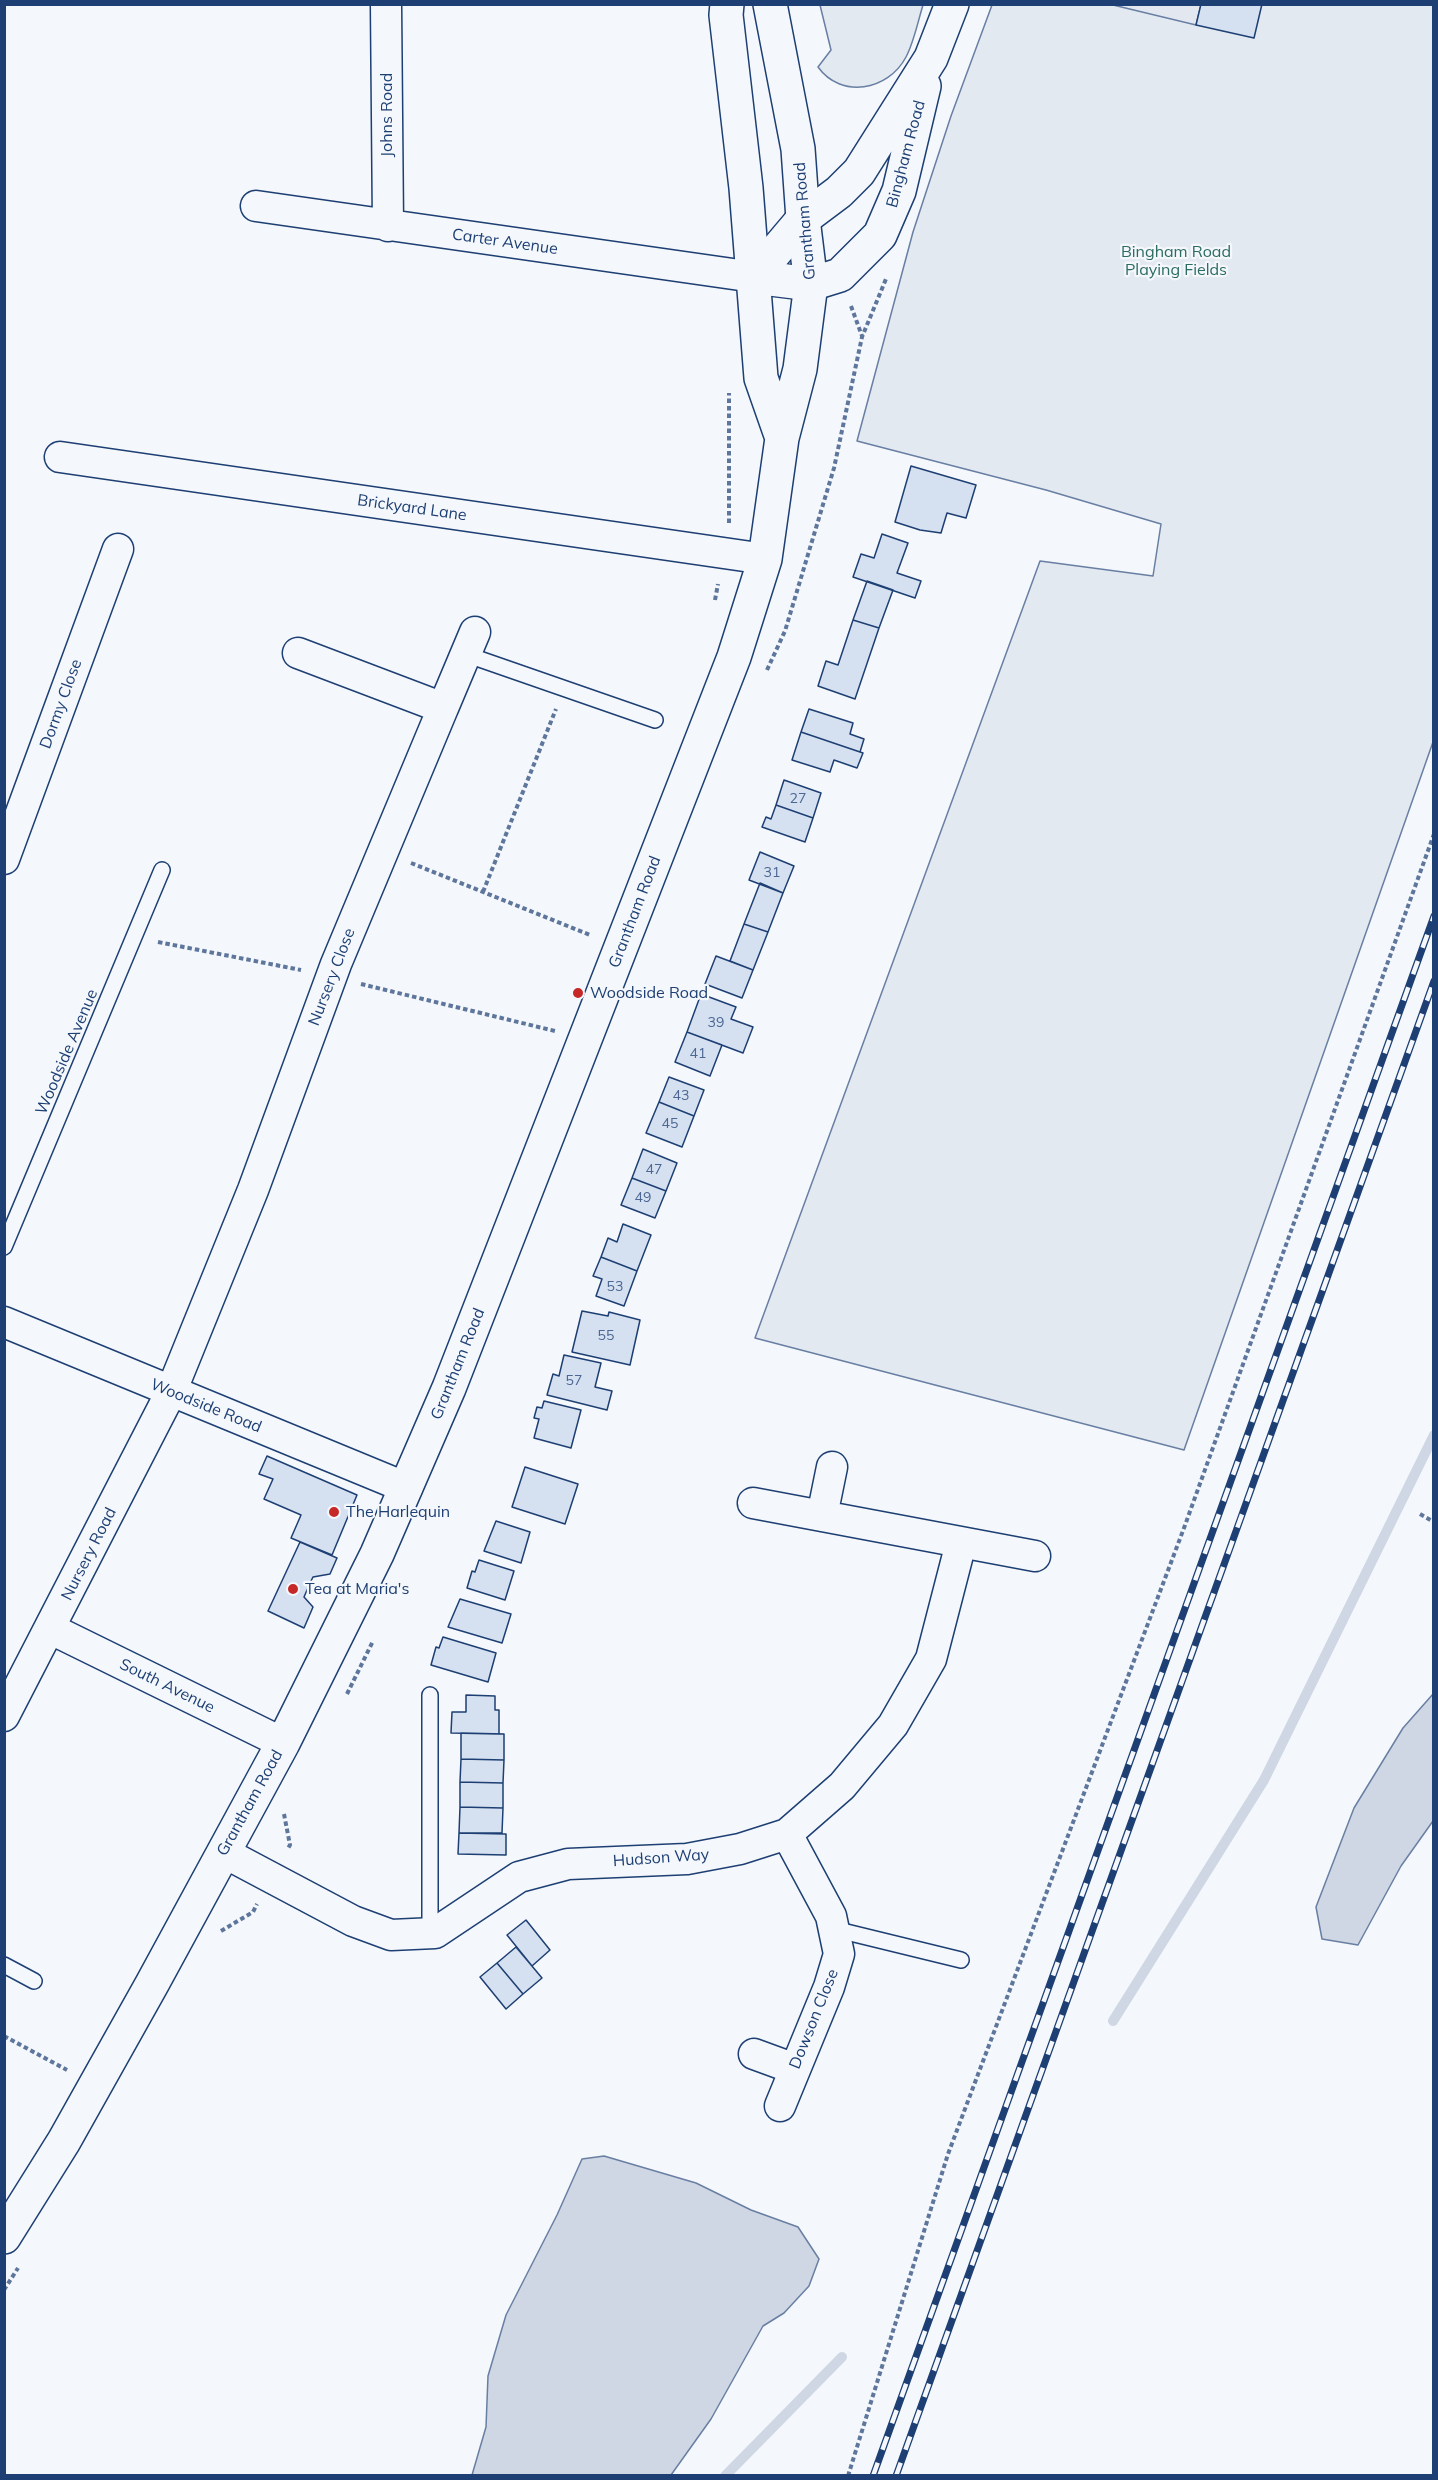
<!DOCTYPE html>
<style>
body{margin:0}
#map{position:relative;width:1438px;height:2480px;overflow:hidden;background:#f4f7fb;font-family:Mulish,sans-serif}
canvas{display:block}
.frame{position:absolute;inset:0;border:6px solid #1d3f73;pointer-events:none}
</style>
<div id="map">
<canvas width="1438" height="2480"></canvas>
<div class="frame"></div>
</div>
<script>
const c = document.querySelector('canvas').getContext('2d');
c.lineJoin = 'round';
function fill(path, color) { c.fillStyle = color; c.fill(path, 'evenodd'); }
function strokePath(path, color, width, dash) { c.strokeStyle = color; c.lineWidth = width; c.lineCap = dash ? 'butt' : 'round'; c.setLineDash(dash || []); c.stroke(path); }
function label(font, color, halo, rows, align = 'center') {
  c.font = font + ' Mulish,sans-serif'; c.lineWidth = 4.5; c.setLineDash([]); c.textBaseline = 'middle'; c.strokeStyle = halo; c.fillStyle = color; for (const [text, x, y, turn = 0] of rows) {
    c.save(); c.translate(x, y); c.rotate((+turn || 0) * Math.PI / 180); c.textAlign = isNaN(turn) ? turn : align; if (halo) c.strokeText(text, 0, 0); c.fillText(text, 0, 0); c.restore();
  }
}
const green = new Path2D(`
 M820 5V4L923 5C918 21 914 42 906 57 888 91 841 99 818 67L831 50Z
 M992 5H1433V742L1184 1450 755 1338 1040 561 1153 576 1161 524 1046 490 857 441 913 232 951 116Z`);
fill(green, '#e3e9f0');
strokePath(green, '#687fa3', 1.5);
const parking = new Path2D(`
 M1113 5H1201L1196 25Z`);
fill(parking, '#e3e8f0');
strokePath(parking, '#687fa3', 1.5);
const water = new Path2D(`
 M1433 1694V1821L1401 1866 1358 1945 1322 1939 1316 1907 1354 1808 1403 1728Z
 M604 2156 696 2183 751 2210 798 2227 819 2259 809 2286 784 2313 763 2326 711 2419 671 2475H472L486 2427 488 2376 506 2315 557 2215 582 2159Z`);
fill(water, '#cfd7e4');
strokePath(water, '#687fa3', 1.5);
strokePath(new Path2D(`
 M1113 2021 1264 1780 1434 1435
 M725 2476 842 2357`), '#cfd7e4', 10);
const building = new Path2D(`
 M1201 4H1262L1254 38 1196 25Z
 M911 466 976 485 966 518 947 513 941 533 920 530 895 522Z
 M882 534 908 543 897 573 921 581 915 598 853 577 861 554 874 558Z
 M867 581 893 590 879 628 853 620Z
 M853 620 879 628 855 699 818 686 826 661 838 665Z
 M809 709 853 723 850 734 864 739 860 752 801 732Z
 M801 732 863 753 857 768 834 760 830 772 792 760Z
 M784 780 821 793 813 818 776 805Z
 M776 805 813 818 805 842 762 827 766 817 771 819Z
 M760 852 794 866 783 893 749 880Z
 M760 883 783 893 768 932 744 924Z
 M744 924 768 932 753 970 730 961Z
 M716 956 753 970 742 998 705 984Z
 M701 994 736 1007 731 1019 753 1027 743 1053 687 1032Z
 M687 1032 722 1045 710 1076 675 1062Z
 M669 1077 704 1090 694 1116 659 1102Z
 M659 1102 694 1116 682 1147 646 1133Z
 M643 1149 677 1163 666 1191 632 1178Z
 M632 1178 666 1191 655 1218 621 1205Z
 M623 1224 651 1235 637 1271 601 1257 608 1238 617 1242Z
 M601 1257 637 1271 624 1306 596 1296 602 1279 593 1276Z
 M582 1311 608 1316 609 1312 640 1320 630 1365 572 1352Z
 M564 1355 601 1363 595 1387 612 1391 607 1410 547 1395 553 1374 559 1376Z
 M544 1401 581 1410 571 1448 534 1438 539 1419 534 1418 537 1407 542 1408Z
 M267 1456 357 1495 332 1555 291 1538 301 1515 264 1499 273 1479 259 1474Z
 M525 1467 578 1484 565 1524 512 1507Z
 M496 1521 530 1532 521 1563 484 1551Z
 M300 1542 337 1558 330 1574 313 1577 311 1581 304 1597 313 1607 304 1628 268 1611Z
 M479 1560 514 1571 505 1600 467 1588 472 1571 475 1572Z
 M460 1599 511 1614 502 1643 448 1627Z
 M443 1637 496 1653 488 1682 431 1665 436 1647 439 1648Z
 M466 1695 495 1696V1710H499V1734L451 1733 452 1712H466Z
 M461 1733 504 1734V1760L461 1759Z
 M461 1759 504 1760 503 1783 460 1782Z
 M460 1782 503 1783V1808L460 1807Z
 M460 1807 503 1808 502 1833H459Z
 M459 1833 506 1834V1855L458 1854Z
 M526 1920 550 1950 532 1966 507 1935Z
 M516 1947 542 1978 523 1994 497 1963Z
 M497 1963 523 1994 506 2009 480 1977Z`);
fill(building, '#d5e0f0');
strokePath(building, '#1d3f73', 1.5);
const lane = new Path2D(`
 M465 654 655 720
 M4 1247 162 870
 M430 1695V1933
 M834 1929 961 1960
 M4 1965 34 1981`);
const street = new Path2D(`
 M386 4 388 226
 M256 206 754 277
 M60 457 765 559
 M443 708 475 632
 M4 859 118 549
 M4 1322 407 1488
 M753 1503 1035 1556
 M822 1516 832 1467
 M51 1629 283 1743
 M4 1716 171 1392 253 1190 336 964 443 708 298 653
 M223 1852 353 1921 391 1935 435 1933 519 1877 568 1864 687 1859 740 1849 787 1834 842 1786 893 1725 931 1659 961 1543
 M754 2054 795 2069
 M780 2106 829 1987 839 1954 831 1916 787 1834`);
const secondary = new Path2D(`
 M754 277 803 219 839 192 859 172 931 58 952 4
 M754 277 811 284 840 275 880 235 899 191 924 86`);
const highway = new Path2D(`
 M727 4 726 15 746 188 761 378 782 438
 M4 2237 64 2141 152 1984 283 1743 377 1554 449 1388 734 657 765 559 782 438 800 369 811 284 803 219 798 149 770 4`);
strokePath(lane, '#1d3f73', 18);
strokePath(street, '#1d3f73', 33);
strokePath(secondary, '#1d3f73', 36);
strokePath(highway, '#1d3f73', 36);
strokePath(new Path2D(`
 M851 306 862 336
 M729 523V393
 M715 600 718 584
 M767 670 785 631 834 468 862 337 886 279
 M411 863 590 935
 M483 892 556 709
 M158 942 301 970
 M361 984 555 1031
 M1420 1514 1434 1522
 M347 1694 373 1641
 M284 1814 290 1845 287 1850
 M221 1931 253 1912 257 1904
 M4 2036 67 2070
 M4 2290 18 2268
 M848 2476 948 2154 1184 1528 1434 834`), '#5e769c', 4, [4.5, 3]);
strokePath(lane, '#f4f7fb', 15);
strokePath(street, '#f4f7fb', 30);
strokePath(secondary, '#f4f7fb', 33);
strokePath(highway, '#f4f7fb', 33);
const rail = new Path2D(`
 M873 2476 1434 916
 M896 2476 1434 981`);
strokePath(rail, '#1d3f73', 7);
strokePath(rail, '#f4f7fb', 4.5, [14]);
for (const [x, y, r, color] of [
 [578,993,6,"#c62828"],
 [334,1512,6,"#c62828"],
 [293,1589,6,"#c62828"]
]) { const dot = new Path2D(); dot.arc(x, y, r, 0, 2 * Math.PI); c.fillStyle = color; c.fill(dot); strokePath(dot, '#f4f7fb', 2); }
label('14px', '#4b6792', null, [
 ["27",798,799],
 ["31",772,873],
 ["39",716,1023],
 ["41",698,1054],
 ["43",681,1096],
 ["45",670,1124],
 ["47",654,1170],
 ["49",643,1198],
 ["53",615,1287],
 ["55",606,1336],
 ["57",574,1381]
]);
label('16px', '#1d3f73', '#f4f7fb', [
 ["Johns Road",387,115,-90],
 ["Bingham Road",906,154,-75],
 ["Grantham Road",805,221,-95],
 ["Carter Avenue",505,242,8],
 ["Brickyard Lane",412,508,8],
 ["Dormy Close",61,704,-70],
 ["Grantham Road",635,912,-69],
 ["Nursery Close",332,977,-69],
 ["Woodside Avenue",67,1052,-67],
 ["Grantham Road",458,1364,-68],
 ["Woodside Road",206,1406,22],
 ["Nursery Road",89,1554,-63],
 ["South Avenue",167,1686,26],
 ["Grantham Road",250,1803,-61],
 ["Hudson Way",661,1858,-4],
 ["Dowson Close",814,2019,-68]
]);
label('16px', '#2c6c60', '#f4f7fb', [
 ["Bingham Road",1176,252],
 ["Playing Fields",1176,270]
]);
label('16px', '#1d3f73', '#f4f7fb', [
 ["Woodside Road",590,993],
 ["The Harlequin",346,1512],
 ["Tea at Maria's",305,1589]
], 'left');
</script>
